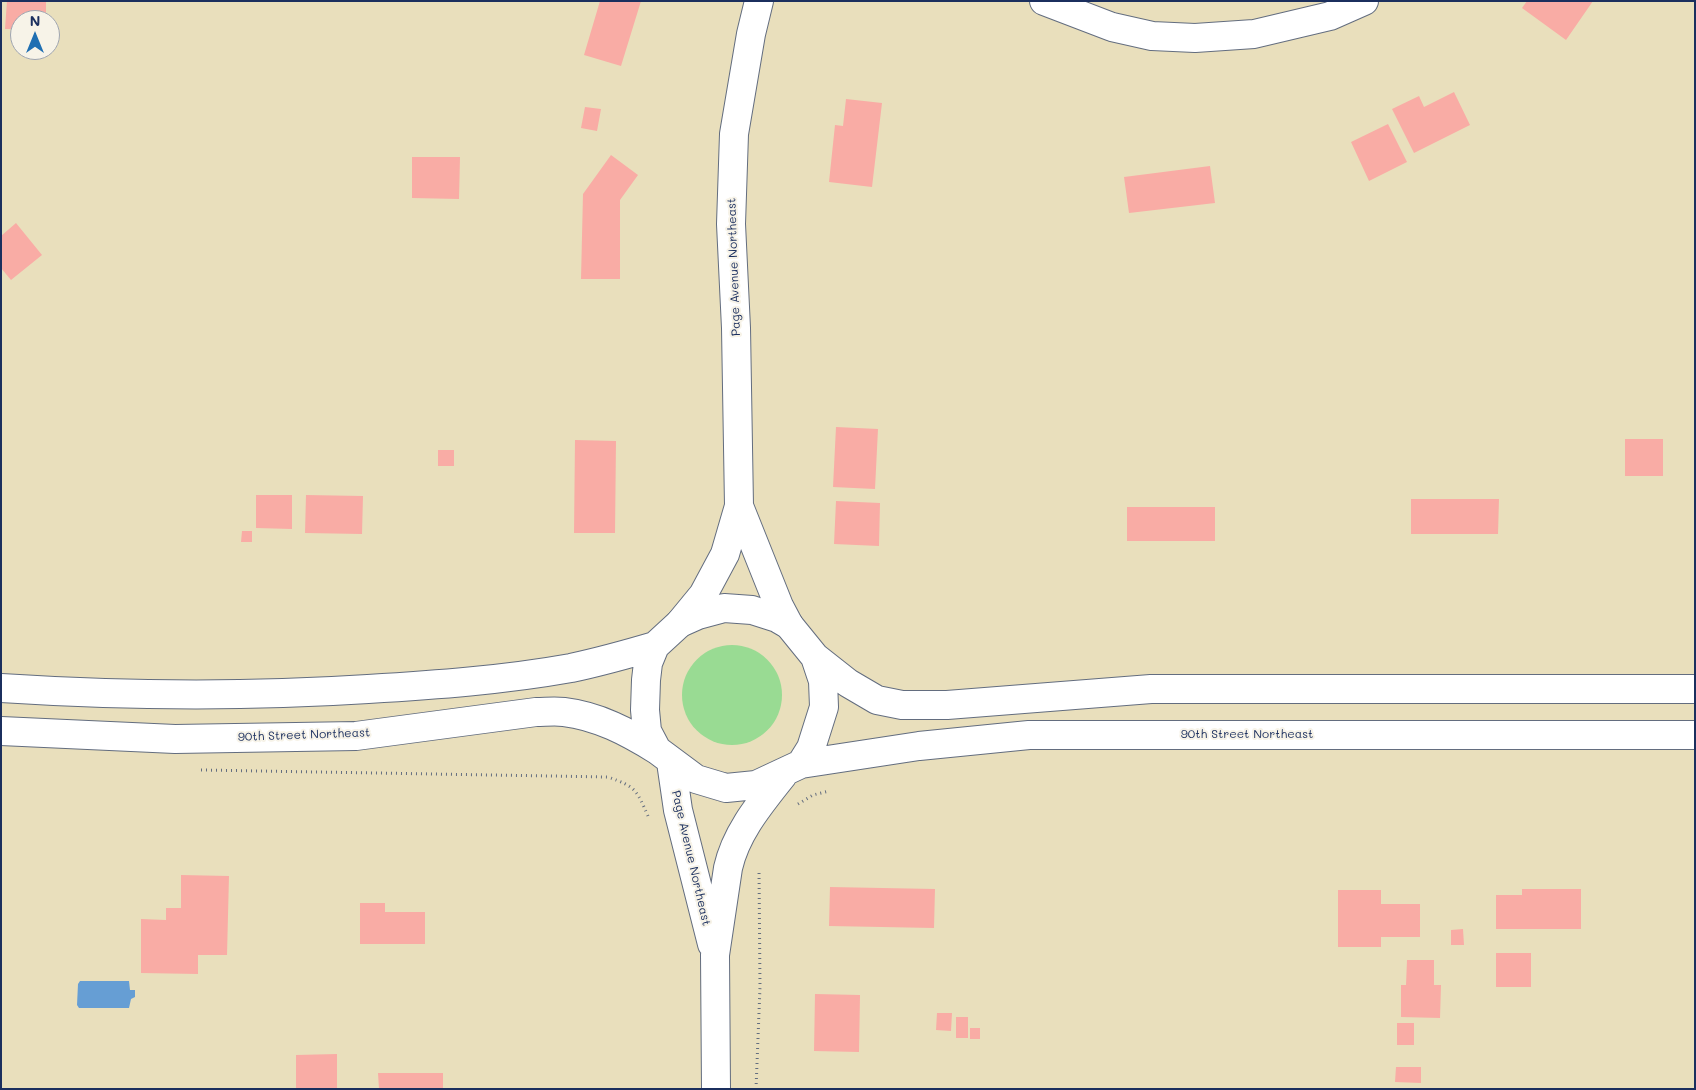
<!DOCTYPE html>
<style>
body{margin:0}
#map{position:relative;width:1696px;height:1090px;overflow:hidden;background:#e9dfbc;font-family:Mali,sans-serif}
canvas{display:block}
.frame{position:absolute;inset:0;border:2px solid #1b2f5e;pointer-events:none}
.north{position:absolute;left:10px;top:10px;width:50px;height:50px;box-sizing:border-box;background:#f7f3e8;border:1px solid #9fa5b1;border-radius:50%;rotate:0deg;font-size:14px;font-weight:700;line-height:20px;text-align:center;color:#1b2f5e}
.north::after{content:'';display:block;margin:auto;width:18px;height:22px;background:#1f6fb2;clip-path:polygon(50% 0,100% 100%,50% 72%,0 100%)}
</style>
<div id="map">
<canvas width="1696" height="1090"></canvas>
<div class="frame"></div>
<div class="north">N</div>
</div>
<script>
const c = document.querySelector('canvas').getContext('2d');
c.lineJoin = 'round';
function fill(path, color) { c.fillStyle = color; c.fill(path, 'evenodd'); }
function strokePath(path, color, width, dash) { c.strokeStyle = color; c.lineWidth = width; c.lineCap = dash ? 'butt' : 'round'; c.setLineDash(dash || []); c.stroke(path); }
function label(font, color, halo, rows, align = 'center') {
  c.font = font + ' Mali,sans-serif'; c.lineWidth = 4; c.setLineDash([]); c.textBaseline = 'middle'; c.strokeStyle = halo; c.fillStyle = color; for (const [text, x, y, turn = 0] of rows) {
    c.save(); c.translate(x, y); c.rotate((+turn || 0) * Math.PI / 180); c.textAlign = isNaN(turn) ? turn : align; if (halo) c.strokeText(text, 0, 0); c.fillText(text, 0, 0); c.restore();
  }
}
fill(new Path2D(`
 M682 695a50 50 0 1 1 100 0a50 50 0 1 1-100 0Z`), '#99db93');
fill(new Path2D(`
 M80 981H129L130 990H135V997L131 999 129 1008H79L77 1005 78 984Z`), '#669ed4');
fill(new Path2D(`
 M7 1H46V20H20V29H5Z
 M600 1H641L621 66 584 55Z
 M1527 1H1593L1566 40 1522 8Z
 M1454 92 1470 125 1414 153 1392 109 1419 96 1424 107Z
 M846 99 882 103 872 187 829 182 835 125 843 126Z
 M585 107 601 109 597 131 581 128Z
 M1388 124 1407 162 1369 181 1351 142Z
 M611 155 638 175 620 200V279H581L583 194Z
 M412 157H460L459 199 412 198Z
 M1210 166 1215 203 1129 213 1124 177Z
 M16 223 42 255 11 280 1 268V236Z
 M836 427 878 429 875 489 833 487Z
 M1625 439H1663V476H1625Z
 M575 440 616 441 615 533H574Z
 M438 450H454V466H438Z
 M256 495H292V529L256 528Z
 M306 495 363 496 362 534 305 533Z
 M1411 499H1499L1498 534H1411Z
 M836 501 880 503 879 546 834 544Z
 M1127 507H1215V541H1127Z
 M242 531H252V542H241Z
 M181 875 229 876 227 955H198V974L141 973V919L166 920V908H181Z
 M830 887 935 889 934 928 829 926Z
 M1522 889H1581V929H1496V895H1522Z
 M1338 890H1381V904H1420V937H1381V947H1338Z
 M360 903H385V912H425V944H360Z
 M1463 929 1464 945H1451V930Z
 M1496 953H1531V987H1496Z
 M1407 960H1434V985H1441L1440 1018 1401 1017V985H1406Z
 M815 994 860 995 859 1052 814 1051Z
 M937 1013H952L951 1031 936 1030Z
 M956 1017H968V1038H956Z
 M1397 1023H1414V1045H1397Z
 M970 1028H980V1039H970Z
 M337 1054V1089H296V1055Z
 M1396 1067H1421V1083L1395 1082Z
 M378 1073H443V1089H379Z`), '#f9aca5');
const street = new Path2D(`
 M1044 1 1112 27 1152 36 1195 38 1254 34 1330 16 1364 1
 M739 506 779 606 789 625
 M680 623 703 595 725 554 739 506 736 328 731 224 734 134 751 34 759 1`);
const secondary = new Path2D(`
 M724 608 752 610 777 618 789 625 815 657 823 681 824 707 811 748 801 764 756 785 726 788 696 779 657 750 647 731 645 710 646 680 648 663 655 646 680 623 698 615Z
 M815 657 848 683 877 700 902 705H947L1151 689H1695
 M1 688C125 696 244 697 368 689 435 685 504 680 571 668 599 662 628 654 655 646
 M1 731 175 739 356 736 536 712C545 712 555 711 564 712 598 716 628 732 657 750
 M671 762 678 810 712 944
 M801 764 919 746 1029 735H1695
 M716 1089 715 955 728 868C736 832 761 803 783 775`);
strokePath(street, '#636d7f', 30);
strokePath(secondary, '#636d7f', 30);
strokePath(new Path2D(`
 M201 770 608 777C636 787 636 789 648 816
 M798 804 813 795 829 791
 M756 1089 760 987 759 869`), '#636d7f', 3, [1, 4]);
strokePath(street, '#fff', 28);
strokePath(secondary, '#fff', 28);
label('12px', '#1b2f5e', '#f7f3e8', [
 ["Page Avenue Northeast",734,267,-92],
 ["90th Street Northeast",1247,734],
 ["90th Street Northeast",304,735,-2],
 ["Page Avenue Northeast",691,858,77]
]);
</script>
